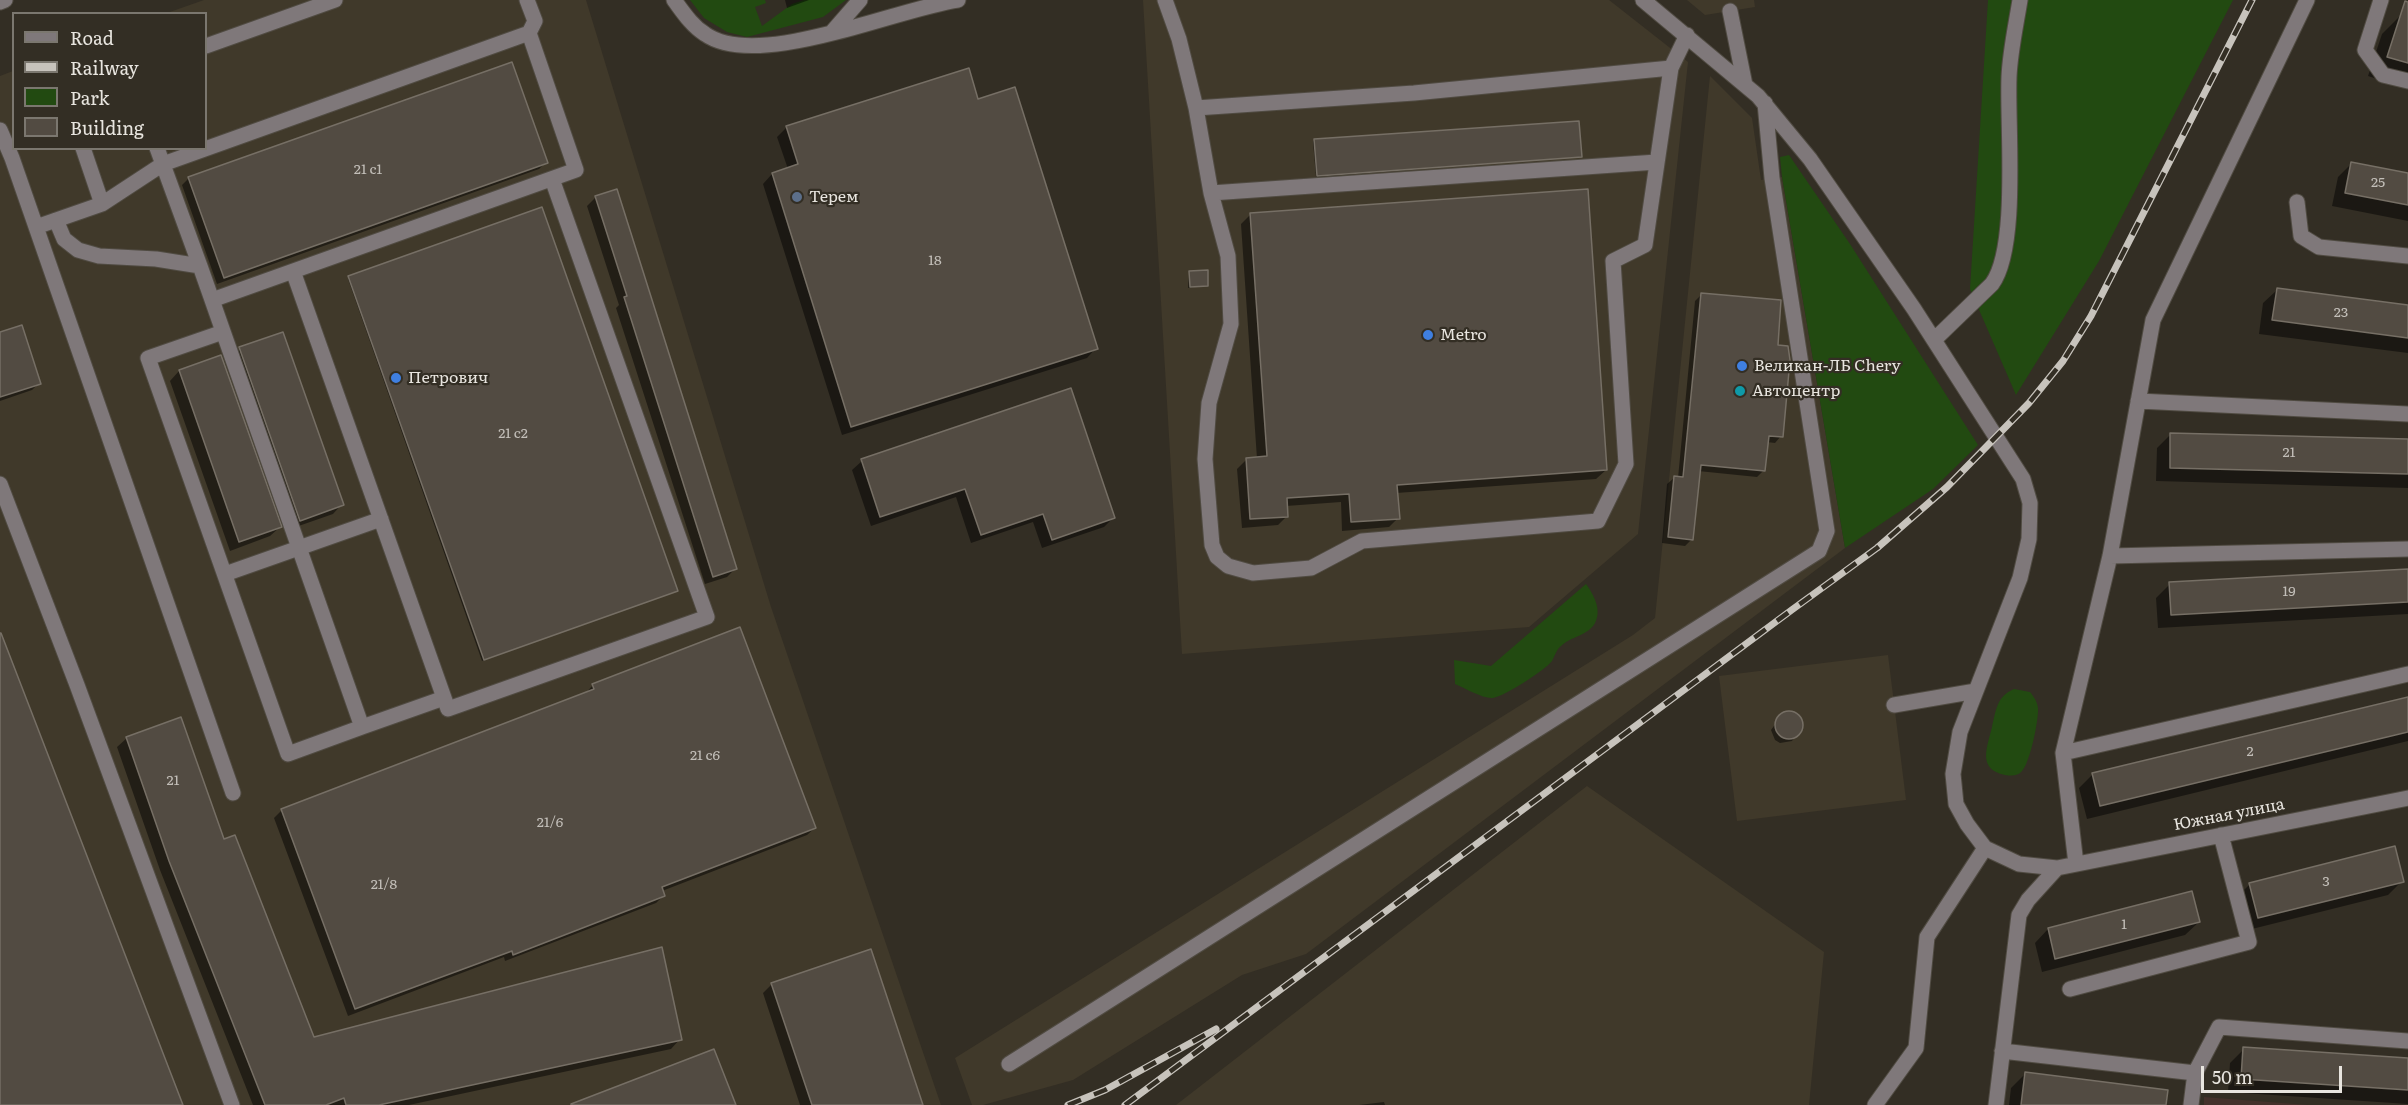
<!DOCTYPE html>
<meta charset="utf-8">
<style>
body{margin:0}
#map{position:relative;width:2408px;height:1105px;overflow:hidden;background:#332e24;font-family:Literata,serif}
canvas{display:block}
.legend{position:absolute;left:12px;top:12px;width:195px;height:138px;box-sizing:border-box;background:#332e24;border:2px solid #7b776f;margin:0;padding:8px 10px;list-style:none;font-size:18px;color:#e8e5df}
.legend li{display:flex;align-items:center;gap:12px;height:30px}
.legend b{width:30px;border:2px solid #7b776f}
.scale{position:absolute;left:2201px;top:1066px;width:141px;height:27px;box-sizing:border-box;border:3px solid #e8e5df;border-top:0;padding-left:8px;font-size:18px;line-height:21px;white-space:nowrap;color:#e8e5df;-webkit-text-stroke:4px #332e24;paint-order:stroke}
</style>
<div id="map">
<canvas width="2408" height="1105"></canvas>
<ul class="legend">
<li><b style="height:8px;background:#7f787a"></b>Road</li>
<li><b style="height:8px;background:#c7c3bc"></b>Railway</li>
<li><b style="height:16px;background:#224a11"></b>Park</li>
<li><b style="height:16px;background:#524b42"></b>Building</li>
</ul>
<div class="scale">50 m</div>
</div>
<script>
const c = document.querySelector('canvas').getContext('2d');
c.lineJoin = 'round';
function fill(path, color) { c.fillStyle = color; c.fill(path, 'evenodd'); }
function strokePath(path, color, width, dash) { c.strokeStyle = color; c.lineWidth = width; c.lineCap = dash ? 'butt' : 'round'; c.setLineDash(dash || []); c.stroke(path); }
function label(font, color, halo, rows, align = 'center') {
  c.font = font + ' Literata,serif'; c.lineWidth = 4.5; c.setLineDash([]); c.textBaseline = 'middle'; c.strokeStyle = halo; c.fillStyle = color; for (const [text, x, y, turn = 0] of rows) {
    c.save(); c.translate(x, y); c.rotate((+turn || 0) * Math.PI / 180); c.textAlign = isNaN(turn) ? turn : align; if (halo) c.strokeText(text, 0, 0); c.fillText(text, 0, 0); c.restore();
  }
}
fill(new Path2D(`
 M204 0H586L771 607 941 1105H0V76L13 71 14 148H206V14L167 13Z
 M1143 0H1609L1688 62 1638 534 1529 627 1182 654Z
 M1687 0H1754L1755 7 1705 15Z
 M1710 76 1752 118 1761 180 1782 177 1845 548 1306 954 1242 975 1073 1080 983 1105H972L955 1058 1633 635 1655 618Z
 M1888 655 1906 800 1737 821 1719 676Z
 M1587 786 1824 952 1809 1105H1176Z`), '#40392a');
fill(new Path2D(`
 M2204 1097 2308 1105H2204Z`), '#44312b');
fill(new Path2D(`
 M690 0H765L766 3 755 7 762 26 792 4 804 0H846L823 17 747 37 727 32 704 18Z
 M1988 0H2233L2099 261 2016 395 1970 289Z
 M1789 155 1850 244 1978 445 1933 489 1845 548 1782 177 1780 157Z
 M1586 584C1594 595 1602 610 1595 623 1589 635 1570 637 1561 646 1556 650 1555 656 1552 661 1544 671 1505 696 1493 698 1483 699 1465 688 1455 684L1454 660 1491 666Z
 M2014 689 2030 692C2034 697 2037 701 2038 708 2039 719 2030 763 2022 771 2018 776 2012 776 2005 775 1977 769 1987 748 1992 727 1996 710 1997 696 2014 689Z`), '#224a11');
fill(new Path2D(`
 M785 0H809L787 8Z
 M2401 15 2408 17V89L2368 76 2382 34Z
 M977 100 1096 348 1087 358 842 435 763 184 772 174 788 169 777 137 787 127Z
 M1314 140 1580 157 1316 177 1313 142Z
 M546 162 539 169 217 284 182 185 189 178Z
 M2352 163 2408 174V221L2332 206 2338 177Z
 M596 197 735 569 727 577 705 584 616 308 619 305 587 206Z
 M1250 215 1606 470 1596 479 1396 493 1398 518 1389 527 1342 531 1341 502 1286 506 1287 516 1278 525 1242 528 1237 469 1247 459H1257L1241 224Z
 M1189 273 1207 285 1188 288Z
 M349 277 676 591 482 661 348 279Z
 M2277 290 2408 307V353L2259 334 2263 303Z
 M1702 294 1776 346 1781 436 1775 443 1767 442 1764 470 1757 477 1698 471 1692 539 1685 546 1662 543 1667 484 1674 478H1678L1695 301Z
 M0 334 39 383 32 390 0 401Z
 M240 349 342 504 333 514 290 529 231 358Z
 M220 357 280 527 270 536 230 551 170 381 179 371Z
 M2171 434 2408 441V488L2156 481 2157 448Z
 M862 461 1113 518 1104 527 1042 548 1033 522 971 543 956 497 871 526 852 470Z
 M2408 571V614L2158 628 2156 598 2170 584Z
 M593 685 815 828 807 835 662 891 663 896 656 903 505 961 504 957 348 1016 274 818 282 810 585 694Z
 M2408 698V741L2087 819 2079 788 2093 774Z
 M1793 713 1798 715 1802 726 1792 741 1780 743 1775 740 1771 730 1782 715Z
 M127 738 223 841 314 1039H680L671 1049 409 1105H253L160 870 117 747Z
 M2402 881 2388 895 2244 931 2236 898 2250 884Z
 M2199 922 2185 935 2042 972 2035 943 2048 929Z
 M772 984 922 1105H800L763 993Z
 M2244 1049 2408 1060V1104L2228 1092 2230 1063Z
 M2025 1074 2165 1105H2009L2011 1088Z
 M1384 1102 1385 1105H1359Z`), '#0007');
const building = new Path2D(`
 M2405 1 2408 2V63L2387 57Z
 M512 62 548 163 224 278 188 177Z
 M969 68 978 99 1015 87 1098 349 851 427 772 173 798 164 786 126Z
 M1579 121 1582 157 1317 176 1314 139Z
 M2351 162 2408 173V205L2345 193Z
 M617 189 737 569 713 577 624 297 627 296 595 196Z
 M1588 189 1607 470 1397 485 1400 519 1351 522 1349 494 1287 498 1288 517 1250 519 1246 458 1267 456 1250 213Z
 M542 207 678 591 484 660 348 276Z
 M1208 270V286L1190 287 1189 271Z
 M2277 288 2408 305V338L2272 320Z
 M1701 293 1781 300 1778 345 1788 346 1790 360 1783 437 1769 436 1765 471 1701 465 1693 540 1668 537 1674 476 1683 477Z
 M22 325 41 384 0 397V332Z
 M283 332 344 505 300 521 239 347Z
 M221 355 282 527 239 542 179 370Z
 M1071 388 1115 518 1052 540 1043 514 981 535 965 489 880 517 861 459Z
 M2170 433 2408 439V474L2170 468Z
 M2408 569V602L2171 615 2169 582Z
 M740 627 816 828 662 887 665 896 513 955 512 951 355 1009 281 809 594 689 592 684Z
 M0 633H1L183 1105H0Z
 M2408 697V732L2100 806 2092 773Z
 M1775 725a14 14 0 1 1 28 0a14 14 0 1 1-28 0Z
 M181 717 224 839 235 835 314 1037 662 947 682 1040 379 1105H346L344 1098 326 1105H265L169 861 126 737Z
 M2395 846 2404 882 2258 918 2249 883Z
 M2192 891 2200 922 2055 959 2048 928Z
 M871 949 923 1105H812L771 983Z
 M2243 1047 2408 1058V1090L2241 1079Z
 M714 1049 736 1105H571V1104Z
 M2025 1072 2168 1090 2166 1105H2021Z`);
fill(building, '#524b42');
strokePath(building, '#766f65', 1.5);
const minor = new Path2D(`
 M674 0C683 12 692 26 705 34 757 71 896 9 958 0
 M1165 0 1179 39 1196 108 1211 193 1228 256 1231 324 1209 403 1205 459 1212 545 1217 557 1228 566 1253 573 1311 568 1362 541 1598 521 1626 464 1613 261 1645 245 1671 68 1687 35
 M1643 0 1758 96 1810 159 1914 309 2023 479 2030 503 2029 539 2020 578 1960 732 1953 774 1956 804 1967 824 1985 848 2019 864 2057 868 2408 798
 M2381 0 2365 50 2383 75 2408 81
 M0 2 5 0
 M1730 11 1745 85
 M833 31 860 0
 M206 46 335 0
 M1196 108 1414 93 1671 68
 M0 130 12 158 233 793
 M83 148 102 204
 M1211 193 1657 162
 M2297 202 2301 236 2319 247 2408 256
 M56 220 64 239 78 250 99 256 156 259 200 266 157 148
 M36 227 102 204 163 164 529 33 535 21 527 0
 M200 266 212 300 576 170 529 33
 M293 271 448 709 707 617 552 179
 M212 300 362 727 444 698
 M223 332 148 358 288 754 362 727
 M1934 340 1992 284C2019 247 2007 126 2009 77 2010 52 2016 25 2020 0
 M2138 401 2408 414
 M0 484 77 685 232 1105
 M2110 556 2408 549
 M225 574 381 519
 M1894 705 1976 691
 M2063 753 2408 674
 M2076 864 2063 753 2110 556 2153 320 2307 0
 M2070 989 2249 942 2221 835
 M2002 1051 2195 1073
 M1009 1064 1819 551 1827 531 1772 178 1765 103
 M1875 1105 1916 1048 1927 937 1985 848
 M1996 1105 2019 915 2028 900 2057 868
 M2191 1105 2195 1073 2219 1027 2408 1041`);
strokePath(minor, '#504b42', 17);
strokePath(minor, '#7f787a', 15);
const rail = new Path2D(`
 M1068 1105 1105 1090 1216 1029
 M1125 1105 1793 609 1877 548 1947 487 2029 403 2063 361 2091 316 2252 0`);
strokePath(rail, '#c7c3bc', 7);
strokePath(rail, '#332e24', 4.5, [14]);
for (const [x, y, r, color] of [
 [797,197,6,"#5c6f8a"],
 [1428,335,6,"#3f7fe0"],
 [1742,366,6,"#3f7fe0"],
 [396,378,6,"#3f7fe0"],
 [1740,391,6,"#0f9aa8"]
]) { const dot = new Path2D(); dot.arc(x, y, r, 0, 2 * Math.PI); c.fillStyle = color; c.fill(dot); strokePath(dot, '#332e24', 2); }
label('14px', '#c2beb8', null, [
 ["21 с1",368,170],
 ["25",2378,183],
 ["18",935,261],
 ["23",2341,313],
 ["21 с2",513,434],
 ["21",2289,453],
 ["19",2289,592],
 ["2",2250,752],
 ["21 с6",705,756],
 ["21",173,781],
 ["21/6",550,823],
 ["3",2326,882],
 ["21/8",384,885],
 ["1",2124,925]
]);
label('16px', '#e8e5df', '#332e24', [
 ["Терем",809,197],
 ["Metro",1440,335],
 ["Великан-ЛБ Chery",1754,366],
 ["Петрович",408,378],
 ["Автоцентр",1752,391]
], 'left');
label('16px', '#e8e5df', '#332e24', [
 ["Южная улица",2229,815,-11]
]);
</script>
